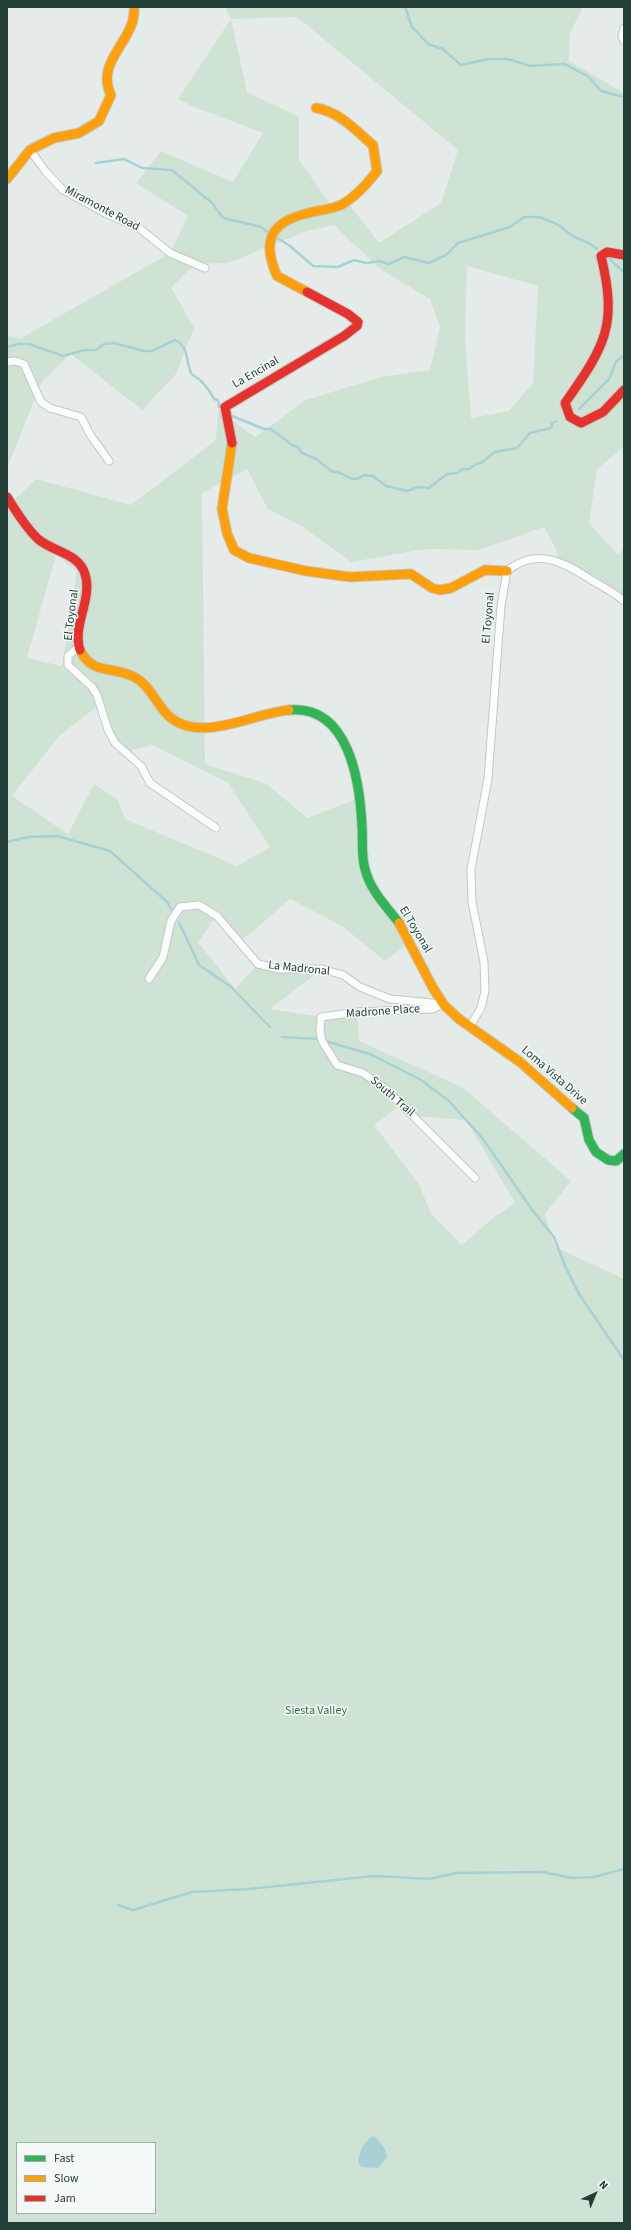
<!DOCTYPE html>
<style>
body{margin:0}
#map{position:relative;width:631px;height:2230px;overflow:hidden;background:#e5ebe8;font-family:"Source Sans 3",sans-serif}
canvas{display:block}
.frame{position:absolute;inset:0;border:8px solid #233e36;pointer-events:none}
.legend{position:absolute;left:16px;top:2142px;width:140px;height:72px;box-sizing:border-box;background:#f4f9f7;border:1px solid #a0aeaa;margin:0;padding:5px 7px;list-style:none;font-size:12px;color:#233e36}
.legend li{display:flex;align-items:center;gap:8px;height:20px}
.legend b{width:20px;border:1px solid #a0aeaa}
.north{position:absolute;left:575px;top:2174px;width:40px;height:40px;-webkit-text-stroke:3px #f4f9f7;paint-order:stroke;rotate:44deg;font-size:11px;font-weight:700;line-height:16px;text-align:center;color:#233e36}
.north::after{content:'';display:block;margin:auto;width:14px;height:18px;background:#233e36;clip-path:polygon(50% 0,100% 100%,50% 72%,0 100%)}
</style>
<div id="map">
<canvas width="631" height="2230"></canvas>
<div class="frame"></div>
<ul class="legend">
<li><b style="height:5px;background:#30b455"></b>Fast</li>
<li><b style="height:5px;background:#ff9f0a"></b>Slow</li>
<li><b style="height:5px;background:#e5322d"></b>Jam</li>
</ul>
<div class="north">N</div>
</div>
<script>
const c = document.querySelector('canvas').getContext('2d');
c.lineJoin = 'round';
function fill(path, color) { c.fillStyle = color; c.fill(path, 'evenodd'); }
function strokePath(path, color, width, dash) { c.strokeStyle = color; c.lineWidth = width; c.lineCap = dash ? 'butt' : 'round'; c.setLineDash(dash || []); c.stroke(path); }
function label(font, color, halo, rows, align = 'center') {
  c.font = font + ' "Source Sans 3",sans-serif'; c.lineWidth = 3; c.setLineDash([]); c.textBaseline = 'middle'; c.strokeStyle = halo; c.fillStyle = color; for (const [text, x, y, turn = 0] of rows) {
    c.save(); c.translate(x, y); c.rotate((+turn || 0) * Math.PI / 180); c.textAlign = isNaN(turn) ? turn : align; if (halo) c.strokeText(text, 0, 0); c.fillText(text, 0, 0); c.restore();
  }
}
fill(new Path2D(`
 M225 7H583L570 33 569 61 624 93V447L597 469 589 523 618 555 624 548V601L559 561 556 549 544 527 479 550 425 549 351 562 303 527 268 509 247 469 202 493 205 764 267 784 307 818 359 798 365 871 410 942 385 961 342 926 290 899 239 943 217 916 198 942 235 989 258 964 322 969 270 1009 321 1017 357 1012 359 1041 462 1087 571 1181 545 1214 555 1247 624 1279V2223H7V507L36 479 131 505 216 440 218 410 255 437 306 400 381 377 430 370 440 327 430 299 380 269 334 225 307 231 228 263 195 264 171 287 194 328 176 374 142 410 71 354 42 381 7 468V336L21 338 170 253 188 216 136 183 161 151 233 182 263 133 192 106 178 99 231 19ZM297 17 458 150 441 203 379 243 346 200 333 208 299 160V117L247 92 231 19ZM467 266 538 286 533 383 509 411 471 418 465 338ZM56 555 77 571 62 666 27 658ZM99 705 108 732 129 751 153 745 228 783 270 847 237 866 125 819 118 800 94 784 68 834 12 796 59 736ZM402 1104 415 1116 466 1120 515 1203 493 1218 462 1245 431 1214 420 1186 374 1125ZM17 2143H155V2213H17Z`), '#cfe3d5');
fill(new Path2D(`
 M373 2136C381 2142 386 2148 387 2158L378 2168 361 2167 358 2162C360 2151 363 2141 373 2136Z`), '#a7d1d7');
strokePath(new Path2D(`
 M405 7 412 27 428 44 443 49 461 65 488 59H508L530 66 565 64 589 77 601 91 624 97
 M96 163 124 159 142 168 172 170 212 203 223 218 261 227 269 233
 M274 236 290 246 313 266 338 267 354 260 366 263 379 261 389 264 404 257 429 263 446 255 458 243 510 227 524 217H539L557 224 574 237 589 243 597 249
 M607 257 624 272
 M7 347 19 344H29L63 356 84 350H96L104 344 114 343 144 351H152L175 340C190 348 185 360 191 373 193 377 198 377 201 381 206 386 211 393 214 399L218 400 219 407
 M579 409 609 379 616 362 624 355
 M232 416 264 429H271L292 445 298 447 302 453 316 459 333 472C347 471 350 486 364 475L373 476 386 486 407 491 419 487 429 488 447 474 457 473 463 469H469L476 464 481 463 495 452 517 448 530 433 551 428 552 423 556 421
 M7 842 28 837 57 836 110 851 167 902 171 909
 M179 922 199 965 230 986 270 1027
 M282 1037 318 1039 370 1054 421 1080 449 1101 483 1139 533 1211 554 1237 565 1266 579 1294 624 1360
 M118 1905 133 1910 192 1892 248 1889 374 1876 430 1879 456 1873 543 1872 572 1878 594 1877 624 1869`), '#a7d1d7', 2.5);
const street = new Path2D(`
 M624 28 622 36 624 41
 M30 150 46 172 63 190 105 213 139 228 170 253 205 268
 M7 362 15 361 24 364 41 402 50 408 81 417 91 436 109 461
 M80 646 68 656V665L92 687 97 695 108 730 115 743 141 766 150 783 216 828
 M149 979 163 957 171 921 180 907 199 905 217 916 258 964 279 969H322L343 975 360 987 390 999 443 1004
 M442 1004 433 1009 357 1012 321 1017 320 1032 322 1041 337 1065 363 1073 386 1089 475 1178
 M470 1026 481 1008 485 991 484 962 472 902 471 869 488 779 501 606 507 571C537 546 565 563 593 581 603 587 615 593 624 601`);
const fast = new Path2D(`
 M289 710C349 704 360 782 362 827 363 841 361 855 365 869 370 890 386 906 399 923
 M572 1108 584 1118 589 1140 596 1152 608 1160 616 1161 624 1154`);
const slow = new Path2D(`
 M7 179 30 150 54 138 79 133 99 121 111 95C94 61 137 40 134 7
 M307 292 277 276C263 244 268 223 305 214 317 210 330 210 341 205 356 197 367 184 377 171L373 145C355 130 340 112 316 108
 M232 443 222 509 227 533 234 550 249 558 306 571 350 577 411 574 432 588 440 590 451 588 485 570 507 571
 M80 650C92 675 112 666 132 676 151 684 156 706 171 718 202 743 254 713 289 710
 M399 923 433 988 444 1005 459 1019 520 1062 572 1108`);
const jam = new Path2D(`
 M624 255 607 252 601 256C618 326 605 346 565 403L570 417 581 423 603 412 624 390
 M232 443 225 407 344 336 357 326 358 322 348 314 307 292
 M7 497C16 511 25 527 38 539 53 552 79 553 85 574 93 599 72 625 80 650`);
strokePath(street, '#c2c8c5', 9);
strokePath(fast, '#c1c8c5', 11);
strokePath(slow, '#c1c8c5', 11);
strokePath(jam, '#c1c8c5', 11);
strokePath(street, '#fbfcfc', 7);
strokePath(fast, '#30b455', 9);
strokePath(slow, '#ff9f0a', 9);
strokePath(jam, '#e5322d', 9);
label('12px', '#233e36', '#f4f9f7', [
 ["Miramonte Road",102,209,28],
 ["La Encinal",256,373,-30],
 ["El Toyonal",72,615,-83],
 ["El Toyonal",489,618,-85],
 ["El Toyonal",415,930,59],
 ["La Madronal",299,969,6],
 ["Madrone Place",383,1012,-4],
 ["Loma Vista Drive",554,1076,41],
 ["South Trail",392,1097,41]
]);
label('12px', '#2e7449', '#f4f9f7', [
 ["Siesta Valley",316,1711]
]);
</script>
